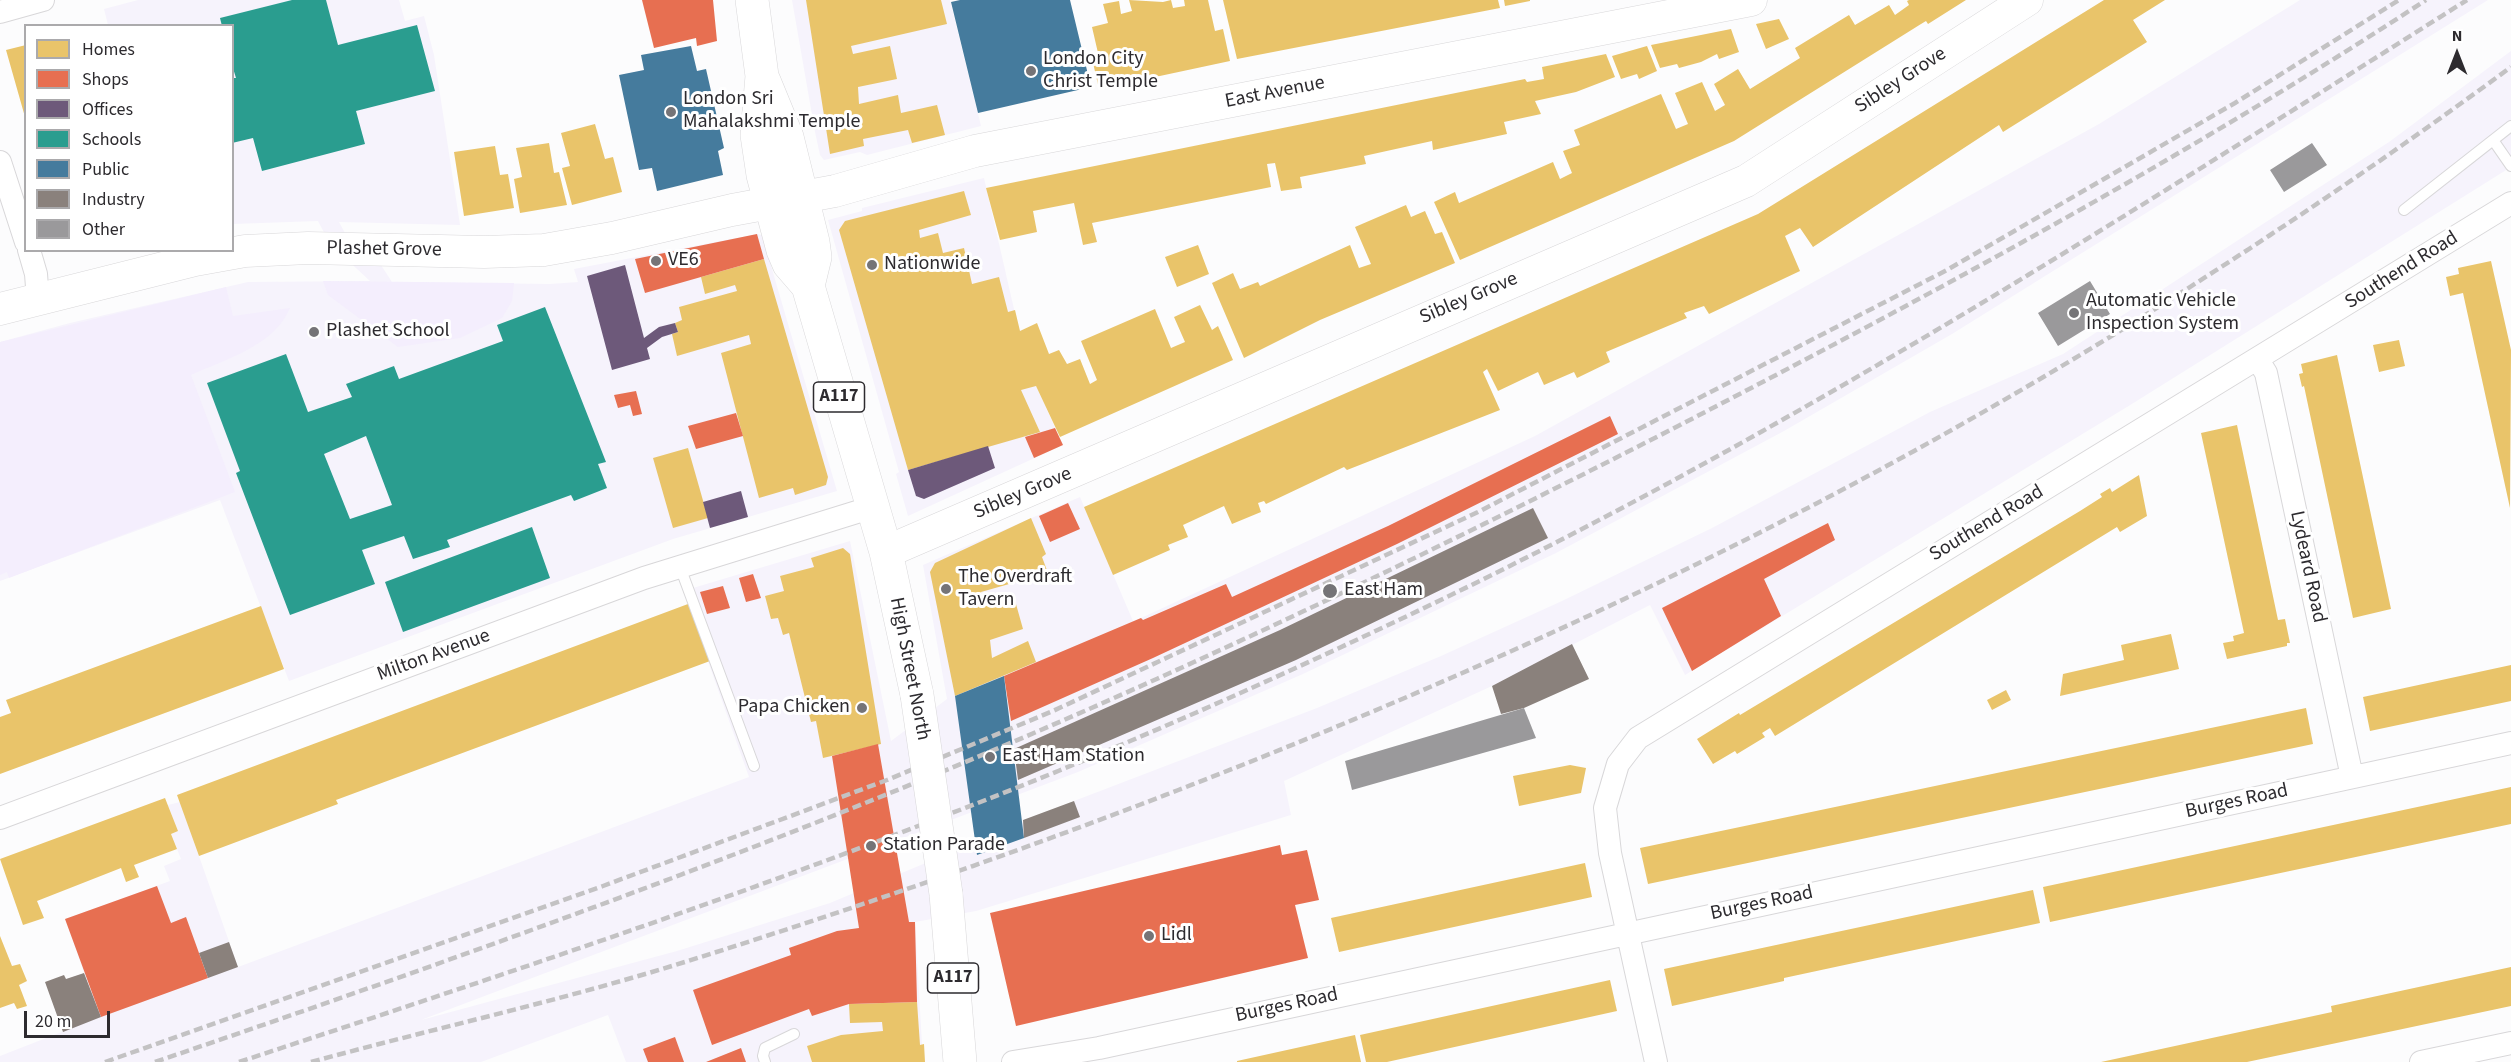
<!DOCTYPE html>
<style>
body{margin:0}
#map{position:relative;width:2511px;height:1062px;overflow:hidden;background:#fcfcfd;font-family:"Source Sans 3",sans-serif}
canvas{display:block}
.legend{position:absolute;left:24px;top:24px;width:210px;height:228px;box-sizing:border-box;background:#fff;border:2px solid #abaaac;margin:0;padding:8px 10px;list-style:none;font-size:18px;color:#2d2b2f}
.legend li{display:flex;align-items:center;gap:12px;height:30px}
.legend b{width:30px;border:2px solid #abaaac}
.north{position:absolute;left:2427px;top:24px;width:60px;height:60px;-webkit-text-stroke:4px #fff;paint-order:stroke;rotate:0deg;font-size:16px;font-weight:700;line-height:24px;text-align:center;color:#2d2b2f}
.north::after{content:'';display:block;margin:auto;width:21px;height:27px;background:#2d2b2f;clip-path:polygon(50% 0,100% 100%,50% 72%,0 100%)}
.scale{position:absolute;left:24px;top:1011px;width:86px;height:27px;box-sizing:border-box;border:3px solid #2d2b2f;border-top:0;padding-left:8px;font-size:18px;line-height:21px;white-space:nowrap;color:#2d2b2f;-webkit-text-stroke:4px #fff;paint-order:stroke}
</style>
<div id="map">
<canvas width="2511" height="1062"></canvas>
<ul class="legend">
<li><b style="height:16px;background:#e9c46a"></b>Homes</li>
<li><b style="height:16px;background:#e76f51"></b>Shops</li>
<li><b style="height:16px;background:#6d597a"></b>Offices</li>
<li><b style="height:16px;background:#2a9d8f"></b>Schools</li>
<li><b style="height:16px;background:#457b9d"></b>Public</li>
<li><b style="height:16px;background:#8a817c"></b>Industry</li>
<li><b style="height:16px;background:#9a999b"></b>Other</li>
</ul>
<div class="north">N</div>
<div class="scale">20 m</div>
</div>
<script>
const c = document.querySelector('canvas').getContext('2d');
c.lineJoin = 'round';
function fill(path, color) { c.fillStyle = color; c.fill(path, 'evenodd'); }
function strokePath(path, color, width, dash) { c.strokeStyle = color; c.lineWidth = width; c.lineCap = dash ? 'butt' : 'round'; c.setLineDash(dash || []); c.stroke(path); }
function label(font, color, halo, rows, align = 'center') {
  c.font = font + ' "Source Sans 3",sans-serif'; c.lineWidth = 6; c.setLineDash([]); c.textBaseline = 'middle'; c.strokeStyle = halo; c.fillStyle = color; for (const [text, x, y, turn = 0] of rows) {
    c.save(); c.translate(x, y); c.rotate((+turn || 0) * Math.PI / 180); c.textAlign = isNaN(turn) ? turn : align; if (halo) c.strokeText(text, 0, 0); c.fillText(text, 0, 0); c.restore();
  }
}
fill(new Path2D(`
 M138 0H399L405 21 424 16 434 55 460 225 339 222 345 233 379 262 392 282 550 284 578 282 574 269 757 234 762 235 837 491 673 539 289 681 220 500 0 581V342L70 323 248 282 370 281 330 244 318 221 233 224 232 26 108 25 104 9Z
 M792 0H950L981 126 867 155 860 152 824 160 820 155 815 132Z
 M2300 0H2488L1952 334 1784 431 1556 553 1303 674 1078 772 421 1020 677 951 830 903 1074 801 1317 708 1441 656 1562 601 1712 528 1930 412 2063 354 2389 142 2511 51V167L2127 407 1685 675 1650 605 1492 686 1284 781 1291 815 976 911 915 922 923 1062H626L608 1015 481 1062H0V1056L100 1017 65 919 170 881 164 866 181 859 171 834 177 831 168 805 180 802 238 967 749 777 683 591 850 541 891 741 947 699 923 565 1080 497 1133 621 1141 618 1535 436 2099 124Z
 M984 178 1027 366 1063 445 908 516 896 474 899 472 828 220 862 211V208Z`), '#f6f3fc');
fill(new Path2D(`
 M323 281 514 283 512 301 502 318 460 338 398 347 328 295Z
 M226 287 233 316 290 308C274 346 226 359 191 375L235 492 9 578 7 572 0 575V342Z`), '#f4eefd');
fill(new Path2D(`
 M806 0H941L947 24 851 46 853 54 890 46 897 79 858 87 859 104 898 95 901 113 937 105 945 135 912 143 908 130 863 139 864 146 830 154Z
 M1129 0 1163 2 1171 0 1173 8 1185 6 1184 0H1208L1215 31 1223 29 1230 61 1099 89 1091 54 1098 53 1092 27 1108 23 1103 4 1119 1 1121 14 1132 11Z
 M1223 0H1498L1500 8 1237 59Z
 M1504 0H1530V1L1505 6Z
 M1909 0H1966L1928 24 1926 21 1921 24 1734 141 1460 260 1434 202 1455 192 1459 203 1553 162 1560 179 1572 173 1563 151 1580 145 1574 130 1661 94 1676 129 1688 124 1675 93 1702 82 1715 111 1725 105 1714 84 1738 69 1750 89 1800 58 1795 48 1849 15 1855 25 1889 5 1895 15 1909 5 1907 1Z
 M2104 0H2165L2133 20 2147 42 2003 132 1999 125 1813 247 1800 228 1785 236 1800 271 1709 314 1704 306 1684 313 1687 318 1606 352 1610 362 1577 378 1574 372 1544 385 1538 372 1498 391 1487 369 1483 372 1500 410 1347 470 1344 467 1266 504 1264 501 1258 503 1261 512 1232 524 1224 506 1183 525 1188 537 1168 545 1170 550 1113 575 1084 507 1758 214Z
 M1779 19 1789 39 1766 49 1756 24Z
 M1731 29 1739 52 1719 59 1717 54 1701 62 1679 68 1677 64 1660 68 1651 45Z
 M26 45V117H25L6 50Z
 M1647 46 1657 71 1639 79 1637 74 1621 79 1612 56Z
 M1606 54 1615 77 1576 92 1535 101 1541 114 1504 122 1507 134 1433 150 1432 141 1364 156 1366 164 1300 177 1302 188 1281 191 1275 163 1267 164 1271 187 1092 223 1097 242 1083 245 1074 203 1033 211 1037 232 1000 240 986 188 1525 79 1527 82 1544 79 1542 67Z
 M595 124 605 159 613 157 622 192 572 205 562 168 570 166 561 133Z
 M549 143 554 173 559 172 567 205 520 213 514 179 522 177 516 148Z
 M495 146 500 175 508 174 514 208 464 216 454 152Z
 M964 191 971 215 919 230 920 238 938 233 943 253 964 248 972 284 999 277 1008 312 1015 310 1020 331 1037 323 1049 354 1059 350 1067 364 1080 359 1090 384 1097 380 1081 341 1155 309 1171 348 1185 342 1174 317 1200 305 1212 330 1218 326 1233 360 1060 437 1036 386 1021 390 1040 432 908 470 839 230 845 221Z
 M1406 205 1411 217 1425 211 1435 234 1442 232 1455 263 1320 320 1244 358 1212 283 1233 273 1240 289 1258 282 1260 286 1350 245 1359 268 1371 264 1355 227Z
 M1198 245 1209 274 1177 287 1165 257Z
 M764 259 828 477 826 485 795 495 793 488 759 498 721 353 751 344 749 335 677 356 672 334 678 332 675 323 682 320 679 307 737 291 735 285 705 294 701 277Z
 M2491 261 2511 350 2510 508 2463 293 2450 296 2446 277 2459 274 2458 268Z
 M2399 340 2405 366 2379 372 2373 345Z
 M2337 355 2391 609 2353 618 2304 386 2302 387 2299 374 2303 373 2301 364Z
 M2237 425 2278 620 2285 619 2290 643H2287V646L2227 659 2223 643 2234 641 2233 636 2244 633 2201 433Z
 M688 448 708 518 673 528 653 458Z
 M2139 475 2147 516 2120 532 2117 527 1775 736 1770 728 1762 733 1765 737 1737 754 1735 751 1713 764 1697 739 1739 713 1740 715 2080 511 2102 497 2100 494 2110 488 2112 492Z
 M1031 518 1046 554 1042 557 1048 573 981 592 983 607 1014 597 1023 629 990 640 992 658 1028 641 1036 662 955 696 930 572 935 563Z
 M843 548 850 554 881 744 823 758 816 721 811 722 789 633 783 635 778 618 771 619 765 596 784 591 780 576 814 567 811 558Z
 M688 604 710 661 336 800 338 804 199 856 177 795Z
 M261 606 284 669 0 774V717L11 713 6 700Z
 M2171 634 2179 669 2060 696 2063 674 2124 660 2121 645Z
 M2511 665V701L2370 731 2363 697Z
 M2006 690 2011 700 1992 710 1987 700Z
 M2306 708 2313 744 1648 884 1640 848Z
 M1570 765 1586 768 1581 793 1519 806 1513 776Z
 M2511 787V824L2050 922 2043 887Z
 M165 798 178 831 171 834 177 849 134 865 139 877 126 882 121 868 37 901 44 918 23 925 0 859Z
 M1585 863 1592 897 1339 952 1331 918Z
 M2033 890 2040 923 1784 978V981L1672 1006 1664 969Z
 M0 936 12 966 20 964 27 981 19 985 27 1006 17 1009 14 1003 0 1008Z
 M2511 967V1006L2247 1062H2101L2332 1012 2331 1006Z
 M1610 980 1617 1011 1387 1062H1366L1360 1035Z
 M917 1002 920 1045 924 1044 925 1062H812L807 1046 841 1035 883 1031 882 1022 850 1023 849 1004Z
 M1355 1035 1361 1062H1237V1061Z`), '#e9c46a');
fill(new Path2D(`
 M642 0H713L717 41 697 46 696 38 654 48Z
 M757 234 764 259 645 293 635 259Z
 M636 391 642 414 633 416 630 405 618 408 614 395Z
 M736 413 743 436 696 449 688 426Z
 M1610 416 1618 434 1397 544 1153 658 1011 721 1004 676 1141 618 1143 620 1226 584 1232 597 1388 526Z
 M1055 428 1063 445 1034 458 1025 437Z
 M1068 503 1080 529 1050 542 1039 516Z
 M1828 523 1835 540 1764 579 1781 616 1692 671 1662 608Z
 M753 574 761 598 746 602 739 578Z
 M723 586 730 608 707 614 700 592Z
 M878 744 909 922H915L917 1002 849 1004 812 1016 809 1009 712 1045 693 990 791 955 789 948 837 931 859 928 832 756Z
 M1280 845 1282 855 1307 850 1319 900 1295 905 1308 958 1016 1026 990 913Z
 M157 886 171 923 186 917 208 978 101 1017 65 919Z
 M675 1037 684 1062H648L643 1049Z
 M741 1048 746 1062H706Z`), '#e76f51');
fill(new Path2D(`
 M625 265 644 338 659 327 675 323 678 332 662 337 647 348 650 359 612 370 587 276Z
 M988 446 995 468 924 499 916 496 908 470Z
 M741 491 748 517 710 528 703 502Z`), '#6d597a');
fill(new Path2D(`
 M292 0H326L338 45 417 25 435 91 356 111 365 144 262 171 253 138 232 143V78H236L232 65V26H222L220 18Z
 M545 307 606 462 598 464 607 488 574 501 571 495 447 540 450 547 413 559 404 536 362 550 375 584 290 615 236 473 240 471 207 383 286 354 308 412 352 397 346 384 394 366 399 379 503 341 497 325ZM366 436 392 505 350 519 324 454Z
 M532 527 550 578 403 632 385 582Z`), '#2a9d8f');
fill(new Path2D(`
 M960 0H1070L1091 87 978 113 951 2Z
 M691 46 697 71 706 69 724 148 718 151 723 175 657 191 652 168 639 170 619 75 644 70 641 55Z
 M1004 676 1024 838 977 855 955 696Z`), '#457b9d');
fill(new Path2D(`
 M1533 508 1548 538 1296 660 1018 780 1014 749 1280 630Z
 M1572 644 1589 679 1524 708 1501 714 1492 686Z
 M1074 801 1080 817 1024 838 1023 820Z
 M229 942 238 967 208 978 199 953Z
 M84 973 101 1017 63 1032 45 982 64 975 66 979Z`), '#8a817c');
fill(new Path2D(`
 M2312 143 2327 165 2284 192 2270 170Z
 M2090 281 2110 314 2058 346 2038 313Z
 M1524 708 1536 738 1352 790 1345 761Z`), '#9a999b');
const lane = new Path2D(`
 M2493 140 2511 166
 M2404 210 2511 126
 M680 567 754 766
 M765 1062 763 1056 765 1048 794 1034`);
const street = new Path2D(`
 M0 12 43 0
 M0 162 26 242
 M29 250 36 274 38 300
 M2258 360 2266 373 2352 777
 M0 818 644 578 873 507
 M1013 1062 1099 1048 2511 743
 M1656 1062 1610 853 1605 808 1618 764 1638 738 2511 203
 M2421 1062 2511 1043`);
const secondary = new Path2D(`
 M0 309 195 260 245 251 308 248 484 252 544 250 612 238 732 210 835 191 975 151 1751 0
 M886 552 1746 181 2027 0`);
const primary = new Path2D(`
 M752 0 762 76 757 135 763 175 783 250 789 264 808 286 886 552 917 695
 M764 81 787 137 813 242 815 257 808 286
 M946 894 960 1062`);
strokePath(lane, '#d8d7d9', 12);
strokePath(street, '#d8d7d9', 24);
strokePath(secondary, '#d8d7d9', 33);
strokePath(primary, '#d8d7d9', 34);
strokePath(lane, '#fff', 10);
strokePath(street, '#fff', 22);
strokePath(secondary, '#fff', 32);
strokePath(primary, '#fff', 33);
strokePath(new Path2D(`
 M105 1062 603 886 887 780 1053 711 1478 512 1947 270 2235 103 2399 0
 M155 1062C401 978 648 891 890 793 1160 684 1421 558 1680 425 1935 293 2186 157 2426 0
 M239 1062C475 984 712 906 944 816 1107 754 1267 683 1424 608 1788 434 2127 215 2467 0
 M311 1062C436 1028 564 1000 688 961 1041 850 1389 717 1721 552 1998 415 2262 250 2511 67`), '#c3c2c3', 4.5, [9, 4.5]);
const primaryBridge = new Path2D(`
 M917 695 946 894`);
strokePath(primaryBridge, '#d8d7d9', 34, []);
strokePath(primaryBridge, '#fff', 33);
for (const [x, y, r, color] of [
 [1031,71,6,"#757477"],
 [671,112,6,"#757477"],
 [656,261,6,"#757477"],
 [872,265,6,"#757477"],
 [2074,313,6,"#757477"],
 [314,332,6,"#757477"],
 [946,589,6,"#757477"],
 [1330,591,8,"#757477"],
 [862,708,6,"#757477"],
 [990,757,6,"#757477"],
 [871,846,6,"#757477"],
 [1149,936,6,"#757477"]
]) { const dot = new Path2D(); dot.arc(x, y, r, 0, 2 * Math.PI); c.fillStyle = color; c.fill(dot); strokePath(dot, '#fff', 2); }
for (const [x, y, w] of [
 [839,397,51],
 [953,978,51]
]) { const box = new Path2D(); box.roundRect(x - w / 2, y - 15, w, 30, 4.5); c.fillStyle = '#fff'; c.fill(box); strokePath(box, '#2d2b2f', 1.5); }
label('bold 18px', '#2d2b2f', null, [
 ["A117",839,397],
 ["A117",953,978]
]);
label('20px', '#2d2b2f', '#fff', [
 ["London City",1043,60],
 ["Christ Temple",1043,83],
 ["London Sri",683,100],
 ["Mahalakshmi Temple",683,123],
 ["VE6",668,261],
 ["Nationwide",884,265],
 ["Automatic Vehicle",2086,302],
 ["Inspection System",2086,325],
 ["Plashet School",326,332],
 ["The Overdraft",958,578],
 ["Tavern",958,601],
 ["East Ham",1344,591],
 ["Papa Chicken",850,708,"right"],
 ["East Ham Station",1002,757],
 ["Station Parade",883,846],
 ["Lidl",1161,936]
], 'left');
label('20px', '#2d2b2f', '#fff', [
 ["Sibley Grove",1901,81,-33],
 ["East Avenue",1275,93,-11],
 ["Plashet Grove",384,250,1],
 ["Southend Road",2402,271,-32],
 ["Sibley Grove",1469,299,-23],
 ["Sibley Grove",1023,494,-23],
 ["Southend Road",1987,524,-31],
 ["Lydeard Road",2307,567,78],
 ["Milton Avenue",434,656,-20],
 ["High Street North",909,669,79],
 ["Burges Road",2237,802,-12],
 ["Burges Road",1762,904,-12],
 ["Burges Road",1287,1006,-12]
]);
</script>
